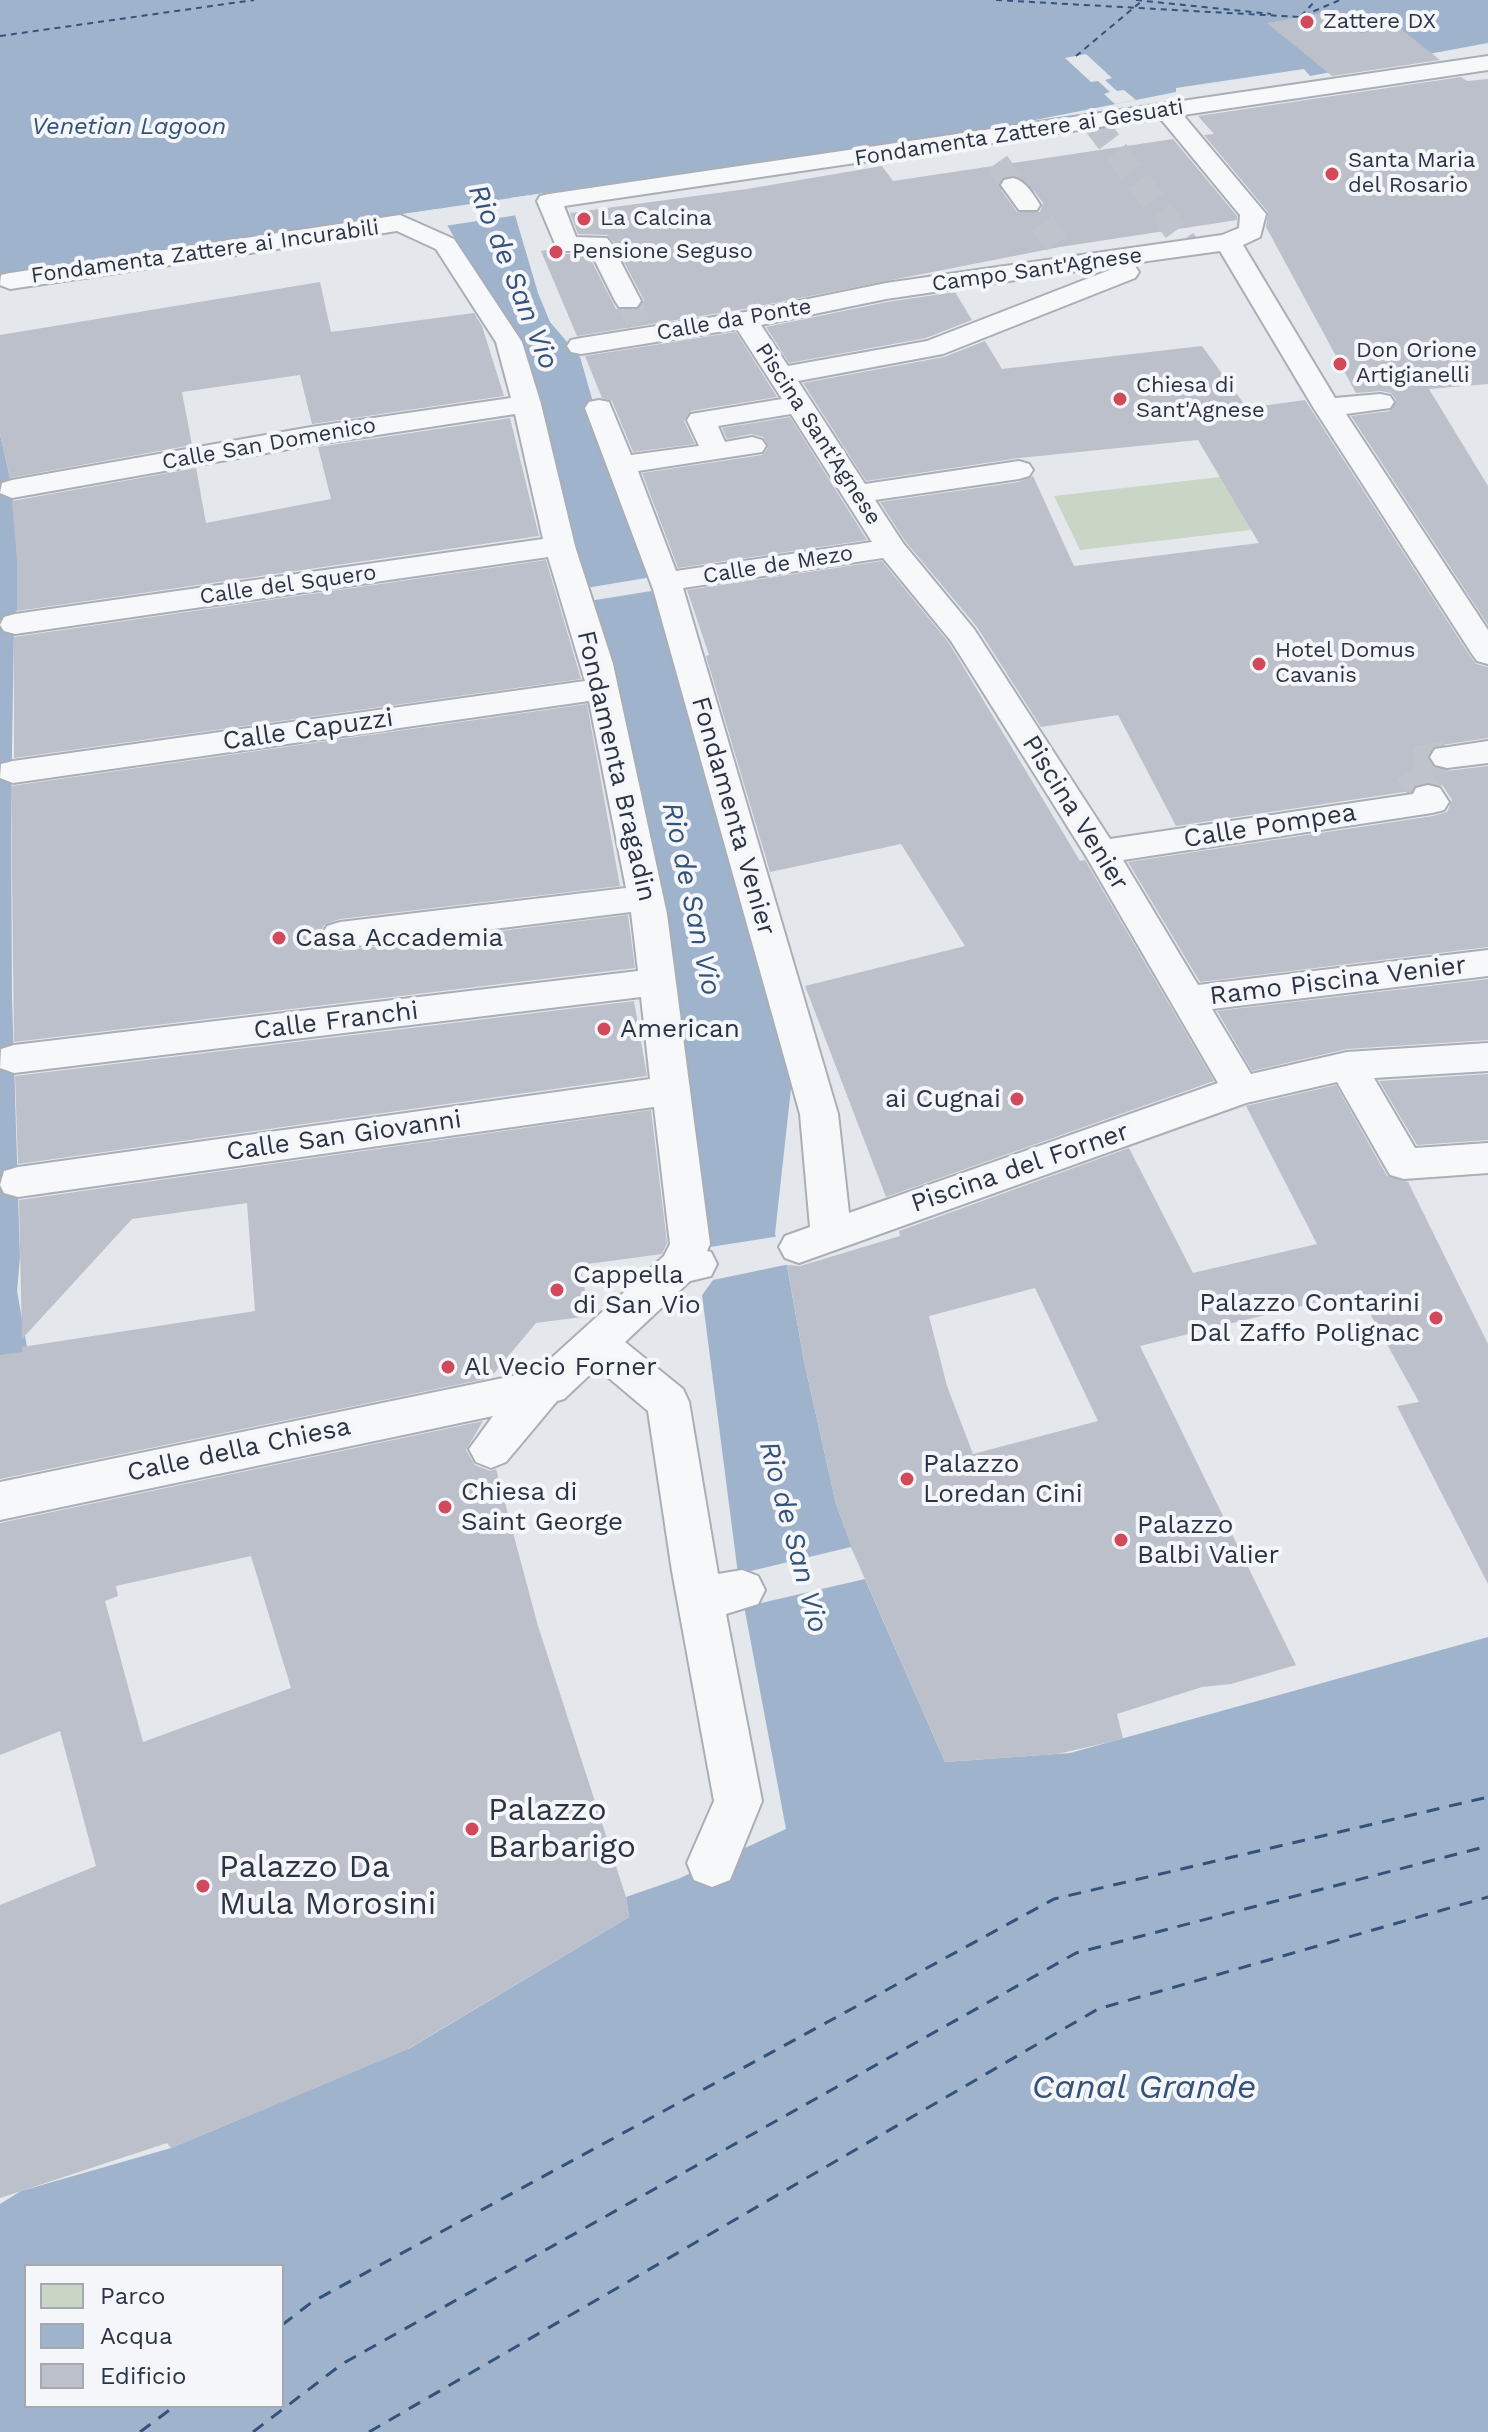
<!DOCTYPE html>
<style>
body{margin:0}
#map{position:relative;width:1488px;height:2432px;overflow:hidden;background:#e4e7ec;font-family:"Work Sans",sans-serif}
canvas{display:block}
.legend{position:absolute;left:24px;top:2264px;width:260px;height:144px;box-sizing:border-box;background:#f4f6f9;border:2px solid #a4a8b1;margin:0;padding:10px 14px;list-style:none;font-size:24px;color:#2b3445}
.legend li{display:flex;align-items:center;gap:16px;height:40px}
.legend b{width:40px;border:2px solid #a4a8b1}
</style>
<div id="map">
<canvas width="1488" height="2432"></canvas>
<ul class="legend">
<li><b style="height:22px;background:#c9d6c5"></b>Parco</li>
<li><b style="height:22px;background:#9fb4cc"></b>Acqua</li>
<li><b style="height:22px;background:#bbc0ca"></b>Edificio</li>
</ul>
</div>
<script>
const c = document.querySelector('canvas').getContext('2d');
c.lineJoin = 'round';
function fill(path, color) { c.fillStyle = color; c.fill(path, 'evenodd'); }
function strokePath(path, color, width, dash) { c.strokeStyle = color; c.lineWidth = width; c.lineCap = dash ? 'butt' : 'round'; c.setLineDash(dash || []); c.stroke(path); }
function label(font, color, halo, rows, align = 'center') {
  c.font = font + ' "Work Sans",sans-serif'; c.lineWidth = 8; c.setLineDash([]); c.textBaseline = 'middle'; c.strokeStyle = halo; c.fillStyle = color; for (const [text, x, y, turn = 0] of rows) {
    c.save(); c.translate(x, y); c.rotate((+turn || 0) * Math.PI / 180); c.textAlign = isNaN(turn) ? turn : align; if (halo) c.strokeText(text, 0, 0); c.fillText(text, 0, 0); c.restore();
  }
}
fill(new Path2D(`
 M1229 476 1260 529 1080 550 1054 496Z`), '#c9d6c5');
fill(new Path2D(`
 M0 0H1488V43L1310 76 1304 69 1176 88V92L1010 125 510 198 538 293 550 322 580 357 610 461 661 592 794 1061 775 1234 787 1266 804 1361 836 1504 857 1561 945 1762 1070 1753 1488 1637V2432H0V2204L21 2191 171 2148 410 2048 629 1917 626 1897 678 1879 786 1829 738 1574 702 1295 713 1279 673 1014 499 316 438 209 0 274ZM26 2266H282V2406H26Z
 M0 434 12 487 18 555V602L14 629 11 811 12 998 20 1257 17 1291 27 1347 0 1428Z`), '#9fb4cc');
fill(new Path2D(`
 M1086 54 1112 78 1105 80 1117 91 1124 90 1136 100 1115 104 1104 94 1110 92 1098 81 1091 82 1065 58Z
 M545 193 547 197 515 201 518 215 444 226 436 213 398 219 396 215Z
 M658 576 664 589 583 602 580 589Z
 M780 1236 790 1264 713 1280 702 1295 701 1290 709 1279 704 1248Z
 M851 1547 865 1579 744 1607 738 1574Z`), '#e4e7ec');
strokePath(new Path2D(`
 M996 0 1300 17 1340 0
 M1136 0 1271 14
 M1301 16 1316 0
 M0 36 254 0
 M1076 56 1143 0`), '#34527a', 2, [6, 5]);
strokePath(new Path2D(`
 M282 2325 312 2302 1054 1899 1488 1797
 M140 2432 175 2406
 M253 2432 342 2364 1076 1953 1488 1846
 M369 2432 1098 2009 1488 1897`), '#34527a', 3, [13, 10]);
fill(new Path2D(`
 M1333 11 1361 33 1397 26 1440 60 1332 76 1267 23Z
 M1461 77 1467 81 1488 79V384L1429 389 1488 486V625L1351 416 1390 411 1396 400 1391 393 1381 391 1356 393 1266 227 1268 212 1204 135 1214 134 1198 116Z
 M1173 139 1237 216V220L1060 247 744 309 577 336 541 251 554 249 558 254H588L616 309 637 310 644 300 613 241 607 235 578 234 570 213 747 189 882 166 893 181ZM1014 175 1034 191 1043 203 1040 212H1017L999 187 1001 178Z
 M320 282 331 332 474 313 482 326 504 396 312 424 300 375 182 392 192 445 10 478 0 434V335Z
 M955 292 972 320 926 338 789 363 766 327 887 302Z
 M736 332 777 397 691 411 684 421 695 444 633 452 612 401 602 398 585 356Z
 M985 341 1002 369 1202 346 1247 408 1305 400 1470 656 1476 664 1488 667V738L1435 746 1427 755 1432 767 1446 771 1488 766V947L1200 982 1128 862 1433 816 1447 812 1452 800 1443 786 1427 782 1415 785 1411 791 1176 826 1118 715 1041 727 977 627 905 541 880 502 1019 482 1033 476 1074 566 1259 543 1198 440 1019 458 866 481 803 383 944 357Z
 M790 417 867 540 678 568 642 473 762 455 768 448 763 437 751 434 727 439 722 428Z
 M510 418 539 536 17 611V560L12 501 196 468 206 523 331 499 318 447Z
 M546 560 581 679 14 758V637Z
 M882 561 949 643 1080 861 1085 860 1214 1081 886 1197 805 986 965 946 901 844 770 872 706 656 709 655 687 590Z
 M587 704 620 886 340 919 324 925 319 936 326 947 340 951 628 915 635 968 14 1042 11 786Z
 M1488 979V1040L1347 1049 1252 1071 1217 1011Z
 M634 1001 647 1076 18 1164 15 1076Z
 M1488 1074V1140L1417 1145 1379 1081Z
 M1336 1085 1387 1176 1408 1182 1488 1344V1584L1397 1406 1419 1402 1358 1292 1140 1346 1296 1665 1231 1684 1202 1687 1117 1714 1123 1739 1057 1754 945 1762 852 1549 836 1504 804 1361 787 1265 800 1266 900 1236 899 1231 1129 1148 1193 1273 1317 1244 1246 1106ZM1035 1288 1098 1421 973 1454 947 1386 929 1316Z
 M651 1110 667 1243 662 1254 580 1265 590 1316 536 1323 490 1378 0 1479V1355L22 1352V1347L255 1311 247 1203 132 1219 22 1339 19 1200Z
 M483 1421 466 1450 475 1465 490 1471 496 1469 538 1626 626 1897 629 1917 406 2050 171 2148 167 2143 0 2198V1905L96 1866 60 1731 0 1755V1523ZM251 1556 291 1688 143 1742 105 1601 118 1596 116 1586Z`), '#bbc0ca');
strokePath(new Path2D(`
 M1094 122 1189 248
 M997 163 1013 185
 M1042 223 1060 247
 M628 301 645 336`), '#bfc3cb', 25, [25, 12]);
strokePath(new Path2D(`
 M1428 796 1406 764 1447 757`), '#bfc3cb', 32, [32, 16]);
const pedestrian = new Path2D(`
 M1488 56V70L1183 115 1266 214 1260 237 1243 245 1335 398 1380 394 1390 396 1394 402 1390 408 1346 414 1488 630V664L1477 661 1472 654 1313 407 1220 251 1126 264 1135 266 1139 272 1135 278 943 354 798 381 865 484 1019 461 1029 464 1033 470 1029 476 1019 479 875 500 903 543 974 629 1110 839 1413 794 1416 788 1428 785 1440 788 1449 802 1444 810 1432 813 1123 860 1198 985 1488 950V976L1212 1009 1251 1074 1347 1052 1488 1043V1071L1374 1078 1415 1148 1488 1143V1173L1404 1179 1390 1175 1337 1082 1246 1103 799 1263 785 1258 779 1247 785 1236 810 1227 800 1114 653 589 585 408 589 402 599 400 609 402 631 455 699 446 687 420 691 414 782 399 737 329 581 354 571 352 567 346 571 340 581 338 745 312 886 283 1222 235 1239 228 1240 215 1160 118 564 206 576 237 607 238 611 243 641 301 637 307H619L615 301 590 251H558L537 201 540 196 549 194ZM1125 264 927 341 788 366 761 325 886 299ZM791 414 872 542 676 571 638 471 762 452 766 446 762 440 752 437 725 442 718 426ZM883 558 951 641 1086 856 1218 1083 849 1213 838 1114 683 588Z
 M1013 178C1026 181 1033 194 1040 205L1037 210H1019L1001 185 1004 180Z
 M400 215 454 239 522 342 541 404 575 546 613 664 667 914 710 1244 707 1251 711 1252 717 1264 711 1276 690 1281 625 1342 683 1389 689 1402 718 1574 742 1570 758 1576 765 1590 758 1604 726 1614 762 1801 730 1880 712 1887 694 1880 687 1863 714 1801 672 1571 648 1411 597 1368 564 1399 557 1401 506 1462 491 1468 476 1462 469 1449 493 1416 0 1520V1482L537 1371 664 1256 670 1244 654 1107 18 1197 4 1193 0 1185 4 1171 18 1167 650 1079 641 997 14 1073 0 1068 1 1049 14 1045 638 971 631 912 340 948 327 944 322 935 327 926 340 922 626 888 589 701 13 783 0 778 1 764 13 761 585 681 548 557 15 634 4 631 0 625 4 617 15 614 543 539 515 414 311 445 12 498 0 493 2 483 12 480 311 427 511 398 496 342 436 249 397 231 10 289 0 285 1 275 10 273Z
 M1488 741V763L1447 768 1435 765 1430 757 1435 749Z`);
strokePath(pedestrian, '#a9aeb7', 4);
fill(pedestrian, '#f7f8fa');
for (const [x, y, r, color] of [
 [1307,22,8,"#d1495b"],
 [1332,174,8,"#d1495b"],
 [584,219,8,"#d1495b"],
 [556,252,8,"#d1495b"],
 [1340,364,8,"#d1495b"],
 [1120,399,8,"#d1495b"],
 [1259,664,8,"#d1495b"],
 [279,938,8,"#d1495b"],
 [604,1029,8,"#d1495b"],
 [1017,1099,8,"#d1495b"],
 [557,1290,8,"#d1495b"],
 [1436,1318,8,"#d1495b"],
 [448,1367,8,"#d1495b"],
 [907,1479,8,"#d1495b"],
 [445,1507,8,"#d1495b"],
 [1121,1540,8,"#d1495b"],
 [472,1829,8,"#d1495b"],
 [203,1886,8,"#d1495b"]
]) { const dot = new Path2D(); dot.arc(x, y, r, 0, 2 * Math.PI); c.fillStyle = color; c.fill(dot); strokePath(dot, '#f4f6f9', 3); }
label('22px', '#2b3445', '#f4f6f9', [
 ["Zattere DX",1323,22],
 ["Santa Maria",1348,161],
 ["del Rosario",1348,186],
 ["La Calcina",600,219],
 ["Pensione Seguso",572,252],
 ["Don Orione",1356,351],
 ["Artigianelli",1356,376],
 ["Chiesa di",1136,386],
 ["Sant'Agnese",1136,411],
 ["Hotel Domus",1275,651],
 ["Cavanis",1275,676]
], 'left');
label('22px', '#2b3445', '#f4f6f9', [
 ["Fondamenta Zattere ai Gesuati",1019,133,-9],
 ["Fondamenta Zattere ai Incurabili",205,252,-8],
 ["Campo Sant'Agnese",1037,270,-8],
 ["Calle da Ponte",734,320,-10],
 ["Piscina Sant'Agnese",818,434,57],
 ["Calle San Domenico",269,444,-10],
 ["Calle de Mezo",778,565,-9],
 ["Calle del Squero",288,585,-8]
]);
label('italic 24px', '#34527a', '#f4f6f9', [
 ["Venetian Lagoon",129,127]
]);
label('26px', '#2b3445', '#f4f6f9', [
 ["Calle Capuzzi",308,730,-8],
 ["Fondamenta Bragadin",616,766,77],
 ["Piscina Venier",1075,813,58],
 ["Fondamenta Venier",733,816,74],
 ["Calle Pompea",1270,826,-9],
 ["Ramo Piscina Venier",1338,981,-7],
 ["Calle Franchi",336,1021,-7],
 ["Calle San Giovanni",344,1136,-8],
 ["Piscina del Forner",1020,1168,-19],
 ["Calle della Chiesa",239,1450,-12]
]);
label('26px', '#2b3445', '#f4f6f9', [
 ["Casa Accademia",295,938],
 ["American",620,1029],
 ["ai Cugnai",1001,1099,"right"],
 ["Cappella",573,1275],
 ["di San Vio",573,1305],
 ["Palazzo Contarini",1420,1303,"right"],
 ["Dal Zaffo Polignac",1420,1333,"right"],
 ["Al Vecio Forner",464,1367],
 ["Palazzo",923,1464],
 ["Loredan Cini",923,1494],
 ["Chiesa di",461,1492],
 ["Saint George",461,1522],
 ["Palazzo",1137,1525],
 ["Balbi Valier",1137,1555]
], 'left');
label('italic 28px', '#34527a', '#f4f6f9', [
 ["Rio de San Vio",513,277,68],
 ["Rio de San Vio",691,899,78],
 ["Rio de San Vio",793,1537,75]
]);
label('32px', '#2b3445', '#f4f6f9', [
 ["Palazzo",488,1811],
 ["Barbarigo",488,1848],
 ["Palazzo Da",219,1868],
 ["Mula Morosini",219,1905]
], 'left');
label('italic 34px', '#34527a', '#f4f6f9', [
 ["Canal Grande",1144,2088]
]);
</script>
